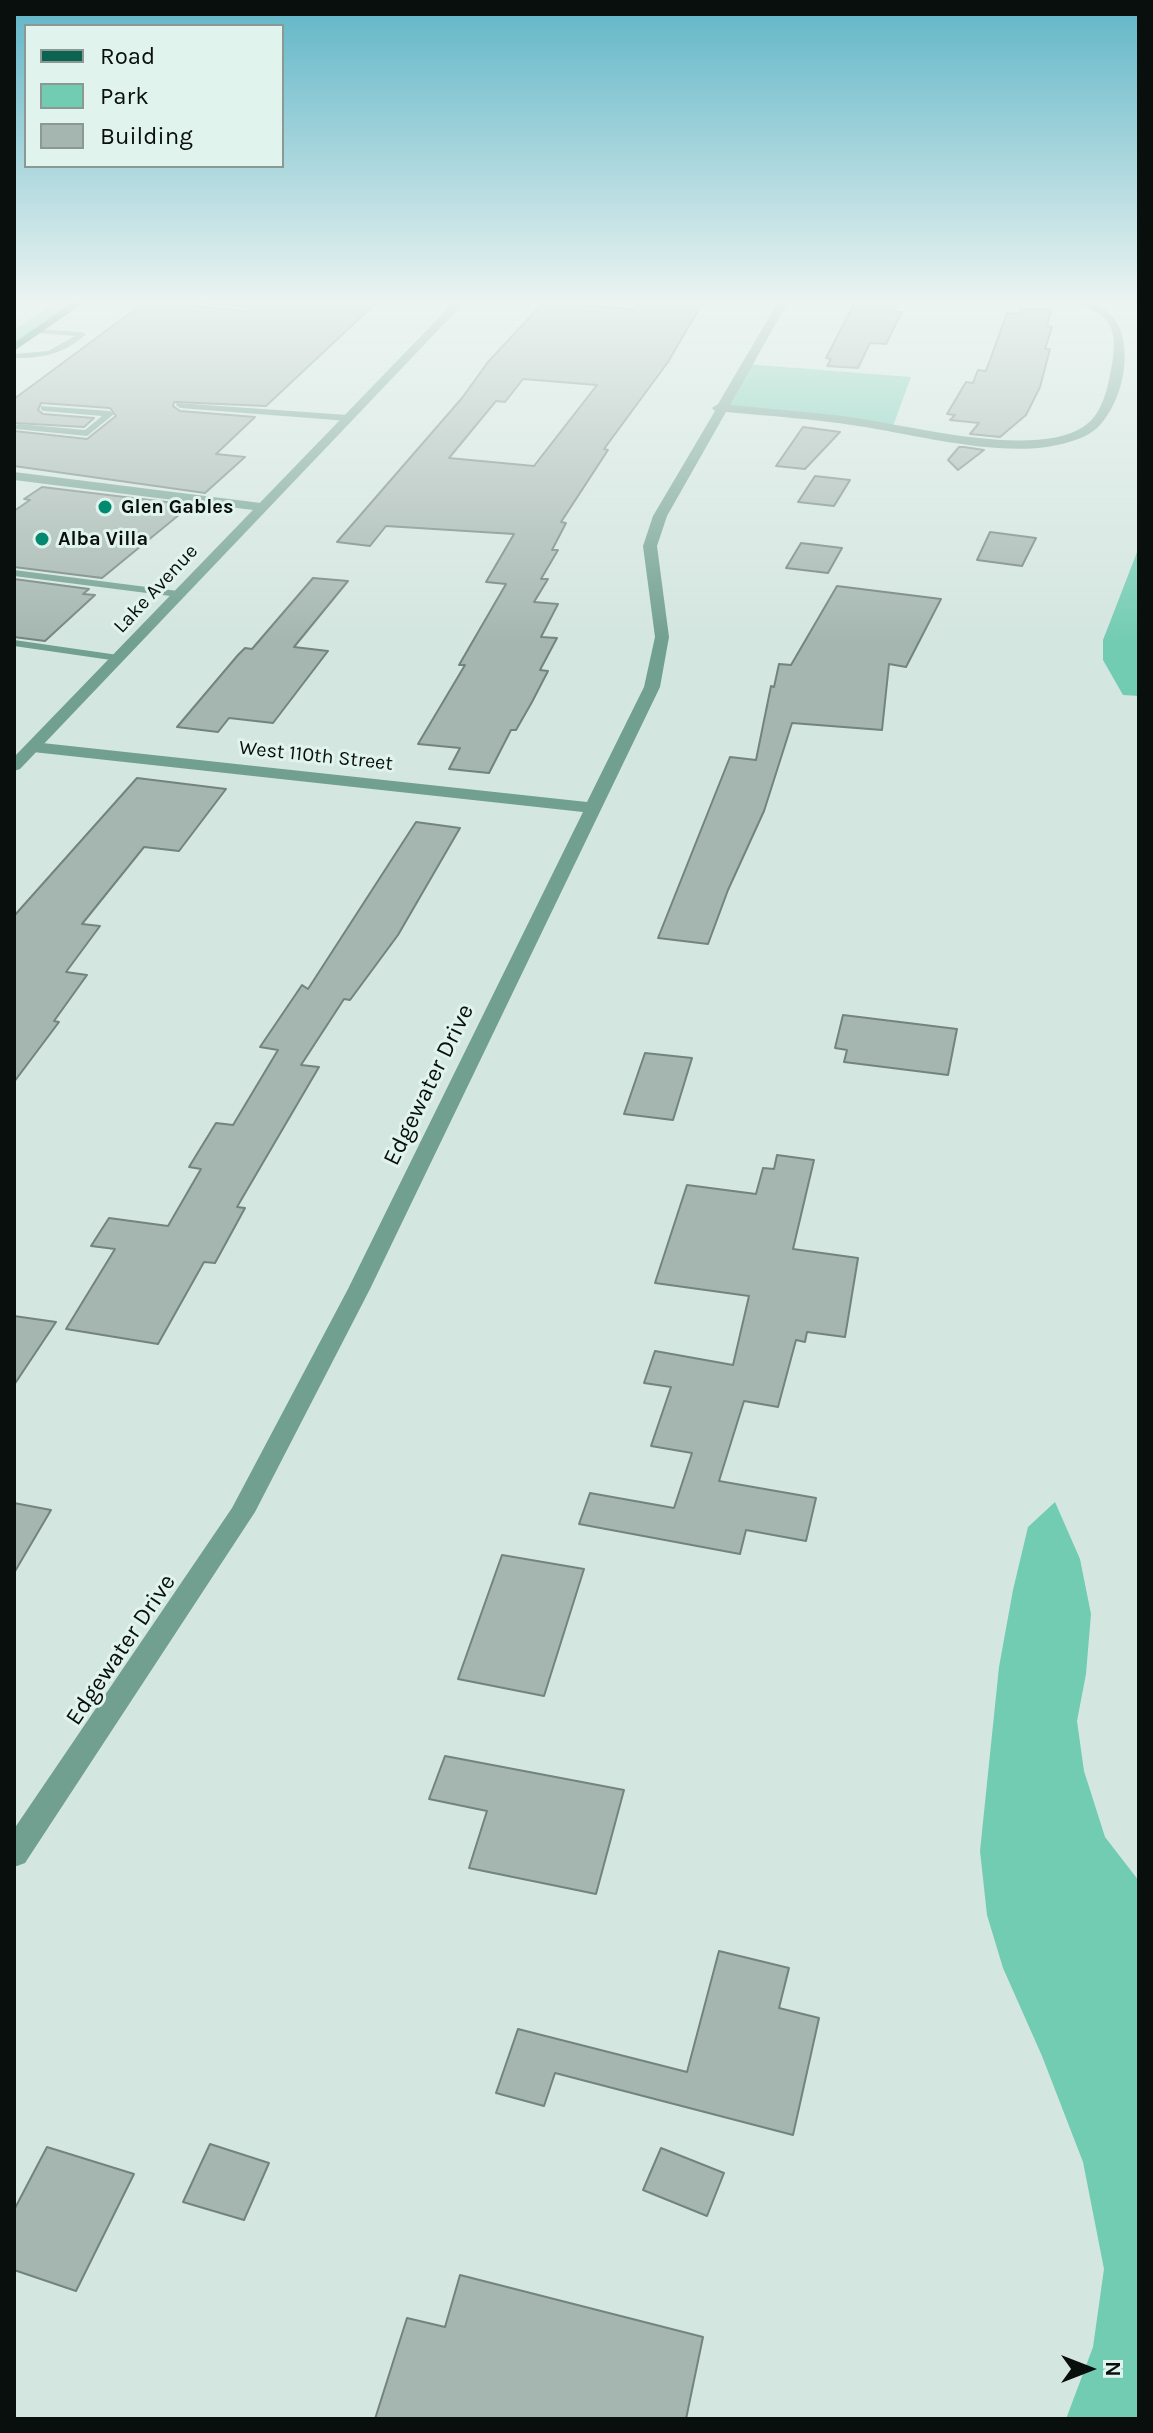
<!DOCTYPE html>
<style>
body{margin:0}
#map{position:relative;width:1153px;height:2433px;overflow:hidden;background:#d4e6e0;font-family:Karla,sans-serif}
canvas{display:block}
.frame{position:absolute;inset:0;border:16px solid #090f0d;pointer-events:none}
.legend{position:absolute;left:24px;top:24px;width:260px;height:144px;box-sizing:border-box;background:#e1f3ed;border:2px solid #8b9893;margin:0;padding:10px 14px;list-style:none;font-size:24px;color:#090f0d}
.legend li{display:flex;align-items:center;gap:16px;height:40px}
.legend b{width:40px;border:2px solid #8b9893}
.north{position:absolute;left:1049px;top:2329px;width:80px;height:80px;-webkit-text-stroke:6px #e1f3ed;paint-order:stroke;rotate:90deg;font-size:22px;font-weight:700;line-height:32px;text-align:center;color:#090f0d}
.north::after{content:'';display:block;margin:auto;width:28px;height:36px;background:#090f0d;clip-path:polygon(50% 0,100% 100%,50% 72%,0 100%)}
</style>
<div id="map">
<canvas width="1153" height="2433"></canvas>
<div class="frame"></div>
<ul class="legend">
<li><b style="height:10px;background:#0c6450"></b>Road</li>
<li><b style="height:22px;background:#72ccb2"></b>Park</li>
<li><b style="height:22px;background:#a5b6b0"></b>Building</li>
</ul>
<div class="north">N</div>
</div>
<script>
const c = document.querySelector('canvas').getContext('2d');
c.lineJoin = 'round';
function fill(path, color) { c.fillStyle = color; c.fill(path, 'evenodd'); }
function strokePath(path, color, width, dash) { c.strokeStyle = color; c.lineWidth = width; c.lineCap = dash ? 'butt' : 'round'; c.setLineDash(dash || []); c.stroke(path); }
function label(font, color, halo, rows, align = 'center') {
  c.font = font + ' Karla,sans-serif'; c.lineWidth = 6; c.setLineDash([]); c.textBaseline = 'middle'; c.strokeStyle = halo; c.fillStyle = color; for (const [text, x, y, turn = 0] of rows) {
    c.save(); c.translate(x, y); c.rotate((+turn || 0) * Math.PI / 180); c.textAlign = isNaN(turn) ? turn : align; if (halo) c.strokeText(text, 0, 0); c.fillText(text, 0, 0); c.restore();
  }
}
fill(new Path2D(`
 M55 302H80L14 348V330Z
 M745 364 911 377 893 426 718 408Z
 M1139 547V696L1123 695 1103 660V640Z
 M1055 1502 1080 1559 1091 1614 1086 1674 1077 1721 1084 1771 1105 1837 1139 1881V2419H1066L1093 2347 1104 2269 1083 2162 1042 2056 1003 1968 987 1915 980 1851 999 1667 1013 1590 1028 1527Z`), '#72ccb2');
const building = new Path2D(`
 M145 302H182L185 305 246 311 270 302H377L266 406 174 402 173 406 180 411 255 417 216 454 245 457 205 493 14 466V431L87 439 116 416 110 408 41 403 38 410 43 414 94 418 84 427 14 423V399Z
 M640 302H703L668 362 604 449 608 450 561 522 566 523 552 550H558L541 579H548L534 602 558 604 541 637 557 638 540 670 548 671 532 702 516 730H511L489 773 449 769 460 748 418 744 465 665H459L506 584 486 582 514 534 386 526 370 546 337 542 462 398 488 362 543 303 635 309ZM523 379 597 385 534 466 449 458 496 401 505 402Z
 M855 302 897 304 893 312H902L886 344 870 343 858 368 827 366 831 359 826 358Z
 M1021 308 1051 310 1047 326 1052 327 1045 349H1050L1040 387 1026 415 1000 437 970 434 979 423 950 420 955 415 947 414 966 382 973 383 978 370 986 371 1007 313 1019 314Z
 M803 427 840 432 805 469 776 466Z
 M959 447H964L984 450 958 470 948 460Z
 M815 476 850 480 834 506 798 502Z
 M42 487 191 505 102 578 14 567V511L30 500 24 499Z
 M990 532 1036 538 1022 566 977 560Z
 M801 543 842 548 828 573 786 568Z
 M313 578 348 581 294 647 328 651 273 723 229 718 218 732 177 727 238 655 245 648 252 649Z
 M14 579 89 589 83 594 95 595 45 641 14 637Z
 M837 586 941 599 906 667 889 664 882 730 792 723 764 811 728 890 708 944 658 938 730 757 756 760 771 686 774 687 779 664 791 665Z
 M137 778 226 789 179 851 144 847 82 924 100 926 66 972 87 975 54 1021 59 1022 14 1082V916Z
 M416 822 460 828 398 935 350 1000 344 999 301 1065 319 1067 237 1207 245 1208 215 1263 204 1262 158 1344 66 1329 115 1249 91 1246 109 1218 168 1226 201 1169 189 1167 216 1123 233 1125 278 1050 260 1047 302 985 308 989Z
 M843 1015 957 1029 948 1075 844 1062 847 1050 835 1048Z
 M645 1053 692 1058 673 1120 624 1114Z
 M777 1155 814 1160 793 1249 858 1258 845 1337 807 1332 805 1342 796 1340 778 1407 744 1401 719 1481 816 1498 806 1541 746 1530 740 1554 579 1524 590 1493 674 1508 692 1453 651 1446 671 1387 644 1383 655 1351 733 1365 749 1296 655 1283 687 1185 756 1194 763 1168 774 1169Z
 M14 1316 56 1322 14 1385Z
 M14 1503 51 1510 14 1573Z
 M502 1555 584 1569 544 1696 458 1679Z
 M445 1756 624 1790 596 1894 469 1868 487 1811 429 1799Z
 M719 1951 789 1968 779 2008 819 2018 793 2135 555 2073 544 2106 496 2093 518 2029 687 2072Z
 M210 2144 269 2163 244 2220 183 2202Z
 M47 2147 134 2174 76 2291 14 2270V2210Z
 M661 2148 724 2173 707 2216 643 2190Z
 M460 2275 703 2337 686 2419H375L407 2318 445 2327Z`);
fill(building, '#a5b6b0');
strokePath(building, '#73837d', 2);
fill(new Path2D(`
 M185 302H267L246 308Z
 M38 329 82 332 86 334C66 353 41 359 14 358V354L48 351 75 336 35 333Z
 M177 403 348 415 352 418 348 421 180 408 176 405Z
 M41 406 110 411 114 414 87 436 16 429V425L19 424 85 430 102 416 44 411 41 410Z
 M14 570 178 591 183 594 178 597 14 576Z
 M14 640 118 655 123 658 118 661 14 646Z`), '#719f90');
fill(new Path2D(`
 M778 302H788L730 405C770 409 810 412 850 417 908 425 1034 459 1083 427 1099 417 1105 398 1109 380 1113 361 1120 331 1103 317 1096 310 1085 308 1078 302 1141 302 1132 391 1100 425 1092 434 1080 439 1069 442 1009 461 920 435 858 426 814 419 770 416 726 412L667 516 657 546 669 637 660 687 370 1289 255 1512 25 1863 14 1867V1829L232 1508 348 1289 583 812 33 752 25 747 33 742 587 802 644 687 655 637 643 546 653 516 715 411 712 408 718 404Z
 M14 472 261 503 268 507 261 511 14 480Z`), '#719f90');
fill(new Path2D(`
 M454 302H465L20 769 14 771V757Z`), '#719f90');
fill(new Path2D(`
 M73 302H85L14 351V343Z`), '#0c6450');
const sky = c.createLinearGradient(0, 0, 0, 642);
sky.addColorStop(0, '#5fb5c7');
sky.addColorStop(0.47, '#ecf4f1');
sky.addColorStop(1, '#ecf4f100');
c.fillStyle = sky;
c.fillRect(0, 0, 1153, 642);
for (const [x, y, r, color] of [
 [105,507,8,"#03896f"],
 [42,539,8,"#03896f"]
]) { const dot = new Path2D(); dot.arc(x, y, r, 0, 2 * Math.PI); c.fillStyle = color; c.fill(dot); strokePath(dot, '#e1f3ed', 3); }
label('bold 20px', '#090f0d', '#e1f3ed', [
 ["Glen Gables",121,507],
 ["Alba Villa",58,539]
], 'left');
label('20px', '#090f0d', '#e1f3ed', [
 ["Lake Avenue",156,589,-47],
 ["West 110th Street",316,756,6]
]);
label('24px', '#090f0d', '#e1f3ed', [
 ["Edgewater Drive",429,1085,-64],
 ["Edgewater Drive",121,1650,-56]
]);
</script>
